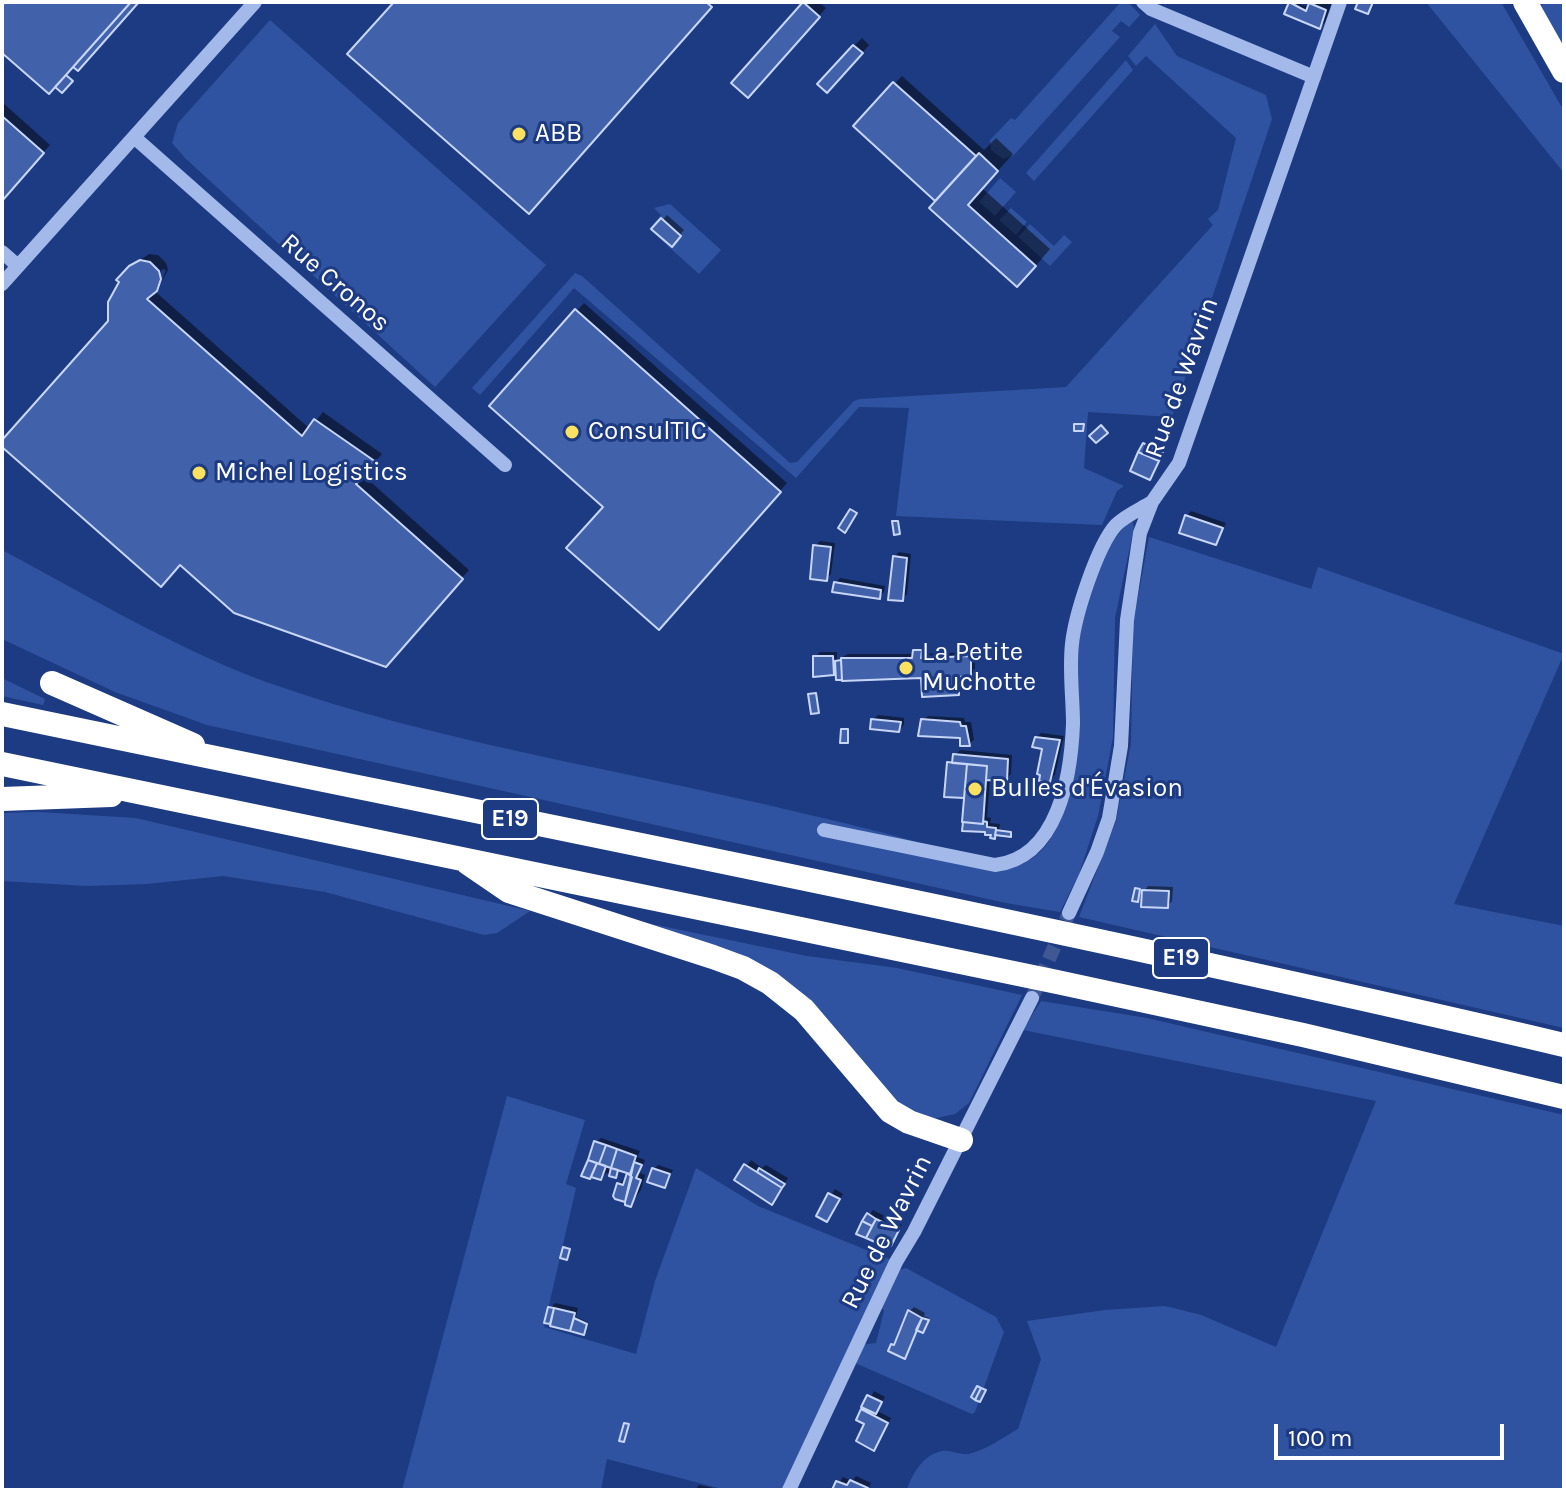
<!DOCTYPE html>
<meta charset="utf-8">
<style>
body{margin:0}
#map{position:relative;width:1566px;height:1492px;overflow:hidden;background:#1d3b82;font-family:Karla,sans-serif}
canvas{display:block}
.frame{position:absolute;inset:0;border:4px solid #fff;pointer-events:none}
.scale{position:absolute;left:1274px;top:1424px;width:230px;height:36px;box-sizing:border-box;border:4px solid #fff;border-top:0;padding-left:10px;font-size:24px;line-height:28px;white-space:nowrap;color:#fff;-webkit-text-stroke:6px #1d3b82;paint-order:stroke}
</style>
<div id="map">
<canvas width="1566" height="1492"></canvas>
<div class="frame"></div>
<div class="scale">100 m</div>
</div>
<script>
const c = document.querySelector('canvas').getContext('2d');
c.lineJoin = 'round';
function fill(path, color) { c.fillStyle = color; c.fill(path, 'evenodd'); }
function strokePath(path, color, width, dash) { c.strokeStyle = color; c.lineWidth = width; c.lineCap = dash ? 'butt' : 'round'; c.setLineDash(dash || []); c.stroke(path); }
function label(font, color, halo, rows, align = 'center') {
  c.font = font + ' Karla,sans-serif'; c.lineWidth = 6; c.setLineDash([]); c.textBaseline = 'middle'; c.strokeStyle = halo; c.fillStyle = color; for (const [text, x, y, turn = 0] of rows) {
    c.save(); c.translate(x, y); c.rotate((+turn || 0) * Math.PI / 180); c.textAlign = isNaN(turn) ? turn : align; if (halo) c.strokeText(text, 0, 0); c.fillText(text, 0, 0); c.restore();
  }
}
fill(new Path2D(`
 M1121 2H1128L1140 15 1129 27 1121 21 1112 31 1120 37 1014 155 1003 159 991 150 990 140 1011 118 1015 120Z
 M1426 2H1501L1564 111V173Z
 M1537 2H1564V48Z
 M270 20 546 265 435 387 185 158 172 143 178 123Z
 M1155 24 1177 56 1266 95 1272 119 1172 417 1088 412 1084 468 1124 486 1117 491 1102 525 896 516 909 408 859 407 796 478 574 288 480 395 472 388 575 273 582 276 790 463 797 462 854 401 860 399 1066 387 1213 225 1208 219 1218 210 1236 138 1146 56 1136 66 1128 56Z
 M1126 60 1133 70 1034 181 1026 173Z
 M1000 178 1016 192 995 216 979 202Z
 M670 204 721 250 699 274 649 229 661 215 654 208Z
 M1011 208 1027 222 1016 235 999 220Z
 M1030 224 1054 246 1064 235 1072 242 1050 266 1018 237Z
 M1132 520 1134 527 1115 618 1113 737 1098 816 1079 874 1060 912 1006 903 207 725 115 692 2 639V550C90 597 176 649 269 683 440 743 618 769 793 811 840 822 888 833 934 847 952 852 988 869 1003 869 1017 869 1033 859 1042 850 1063 829 1062 796 1065 768 1072 700 1076 565 1132 520Z
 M1149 537 1311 589 1318 567 1564 654 1454 904 1564 926V1028L1079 917 1116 821 1131 743 1133 624Z
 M2 678 45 699 43 705 2 696Z
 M39 812 136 818 530 911 497 933 484 935 325 892 223 876 147 884 87 886 2 881V813Z
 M608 915 807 956 897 968 1022 995 969 1103 955 1114 928 1120 904 1114 817 1017Z
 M1041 1001 1147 1018 1564 1115V1490H907C912 1474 923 1454 943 1451 951 1450 959 1455 968 1454 986 1450 1002 1438 1018 1429L1041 1359 1027 1321 1105 1310 1165 1306 1201 1315 1276 1347 1376 1101 1023 1030Z
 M507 1096 585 1120 566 1184 576 1188 544 1327 636 1354 655 1281 696 1168 758 1206 896 1262 789 1490H726L607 1459 601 1490H402Z
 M906 1268 996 1317 1004 1332 975 1412 972 1414 855 1363 861 1345 876 1343 884 1311 880 1305 896 1271Z`), '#3053a1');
fill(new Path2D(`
 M805 2H819L826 8 755 87 734 82Z
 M1293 2 1310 7 1314 2H1332L1325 22 1320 27 1290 5Z
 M862 38 869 45 835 83 854 46Z
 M902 76 984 150 996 138 1013 154 982 188 1050 249 1033 269 938 201 855 126Z
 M2 102 50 145 2 199Z
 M667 215 684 230 672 244 654 229Z
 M149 254 158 255 166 263 168 270 161 283 166 270 162 269 153 296 157 293 310 429 323 412 382 454 363 475 469 570 393 656 181 563 2 444 110 322 130 267Z
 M584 303 787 483 667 619 605 506 492 406Z
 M1146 442 1163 451 1154 473 1149 478Z
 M1191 511 1226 523 1216 543 1187 516Z
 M820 541 835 543 831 574 826 579 815 546Z
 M899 552 911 554 907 594 902 599 894 557Z
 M840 578 885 586 884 592 880 596 836 583Z
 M916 650V652H925L924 654 975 652V670L970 675H963V688L958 693 923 676 844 679 837 669 833 674 815 657 820 652H837V660L848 654H914Z
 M878 715 904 718V725L899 730 873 720Z
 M928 716 964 718 965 722H971L974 740 969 744 962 736 923 720Z
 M1041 733 1064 736 1055 775 1050 780 1045 748 1036 738Z
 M960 750 1012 755 1011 774 1006 779 990 778 987 817 991 818 990 823 1000 824 999 829 1012 831 1010 835 997 834 995 836 986 830 966 796 947 795 949 763Z
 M1148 886 1173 887 1172 901 1168 906 1144 891Z
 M601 1138 640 1151 637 1157 645 1160 640 1173 645 1175 641 1190 630 1205 619 1184 624 1179 627 1180 630 1172 621 1169 615 1176 606 1173 601 1178 584 1175 596 1142Z
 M751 1160 762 1168 766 1165 788 1178 776 1198 737 1180Z
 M658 1165 673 1170 665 1185 654 1169Z
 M835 1189 843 1194 827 1220 819 1215Z
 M873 1210 902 1225 890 1244 886 1245 858 1233Z
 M555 1303 578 1308 576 1317 587 1322 585 1331 584 1333 547 1322 550 1308Z
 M914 1307 925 1313 924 1316 929 1318 925 1329H918L904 1356 893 1345 898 1340 910 1311Z
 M874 1391 885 1397 877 1411 891 1418 874 1448 863 1411Z
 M856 1476 871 1483 868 1490H834L843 1477 852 1481Z
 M699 1485 722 1490H695Z`), '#0007');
const building = new Path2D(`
 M5 2H131L49 94 2 53V6Z
 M131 2H139L78 71 73 67Z
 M394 2H706L712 7 529 214 347 54Z
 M803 2 820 17 748 98 731 83Z
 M1289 2 1306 11 1309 3 1326 10 1320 29 1284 14Z
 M1358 2H1373L1368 14 1355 9Z
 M853 45 863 53 827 93 817 84Z
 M66 75 73 81 62 93 55 87Z
 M893 82 976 156 935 201 853 126Z
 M2 116 44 153 2 201Z
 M979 153 998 171 968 205 1036 266 1017 287 929 208Z
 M661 218 681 236 672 247 651 229Z
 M140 260 150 262 159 271 161 279 157 291 147 299 302 436 314 419 376 462 356 484 463 579 386 667 234 613 180 565 161 587 2 447V440L108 321V302L119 282 116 280 129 266Z
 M575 309 781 492 659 630 566 548 603 507 489 406Z
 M1074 424H1084L1083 431H1074Z
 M1101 425 1108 433 1096 443 1089 436Z
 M1143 443 1163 453 1159 461 1138 452Z
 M1138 452 1159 461 1150 480 1130 471Z
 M850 509 857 513 845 533 838 528Z
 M1185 515 1223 528 1216 545 1179 533Z
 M892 521H898L900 534 894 535Z
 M813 545 831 547 827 581 810 579Z
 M893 556 907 558 903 601 888 600Z
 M834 582 881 590 880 599 832 592Z
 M913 650H922L921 658 971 656V676L959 677V695L922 697 921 678 842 681 841 658H912Z
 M813 656H833L834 675 813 677Z
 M841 660 842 680H836L835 661Z
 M816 693 819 713 811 714 808 694Z
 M871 719 901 722 899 732 870 729Z
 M921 719 960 722 961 726H966L970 746H960V738L918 736Z
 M841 729H848V743H840Z
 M1035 737 1060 740 1050 782 1039 781 1040 775 1037 774 1042 749 1032 747Z
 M953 754 1008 759 1007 781 986 780 987 766 952 763Z
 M947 762 967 764 964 798 944 797Z
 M967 764 987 766 983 824 962 822Z
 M983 821 987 822V827L996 828 995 839 990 838 991 835H985V832L962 831 963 822 983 824Z
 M996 830 1011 832V837L995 835Z
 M1135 888 1140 889 1138 902 1132 901Z
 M1142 890 1169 891 1168 908 1141 907Z
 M594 1141 606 1145 599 1164 588 1160Z
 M606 1145 617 1149 611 1168 599 1164Z
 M617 1149 636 1156 630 1174 611 1168Z
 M588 1160 597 1163 590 1179 581 1176Z
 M634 1162 642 1165 636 1178 641 1180 631 1207 625 1205V1202Z
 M597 1163 606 1166 601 1180 591 1177Z
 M744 1164 782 1188 772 1205 734 1180Z
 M611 1168 618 1170 616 1178 609 1176Z
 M652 1168 670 1174 665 1188 647 1182Z
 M759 1168 785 1184 782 1188 757 1172Z
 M627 1173 632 1177 625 1202 615 1199 613 1196 617 1183 623 1185Z
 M828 1193 840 1199 827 1222 816 1216Z
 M867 1213 876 1219 872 1226 862 1221Z
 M876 1219 899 1230 891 1246 886 1247 866 1238Z
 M862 1221 872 1226 866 1238 856 1234Z
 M563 1247 570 1249 567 1260 560 1258Z
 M548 1307 554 1308 550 1324 544 1323Z
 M554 1308 575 1313 570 1331 550 1326Z
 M908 1310 922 1318 905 1359 888 1351 891 1344 894 1345Z
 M574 1318 587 1324 584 1335 570 1331Z
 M922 1318 929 1320 923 1333 916 1330Z
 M977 1386 981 1388 975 1400 971 1397Z
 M981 1388 986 1390 980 1402 975 1400Z
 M867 1395 882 1402 876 1414 861 1407Z
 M861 1409 888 1423 874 1451 856 1441 864 1424 856 1420Z
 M624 1423 629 1424 624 1442 619 1441Z
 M850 1480 868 1488 867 1490H832L836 1481 847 1485Z`);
fill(building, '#4162aa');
strokePath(building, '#c7d6f7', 2);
strokePath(new Path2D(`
 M1032 998 1069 913`), '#3f5895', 14, [14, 7]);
strokePath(new Path2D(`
 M1143 2 1151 9 1314 77
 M134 137 505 465
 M2 252 18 266
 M2 284 255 2
 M824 830 995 865C1058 858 1071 776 1073 724 1073 698 1069 670 1072 644 1075 615 1097 546 1116 525 1126 515 1141 509 1152 502
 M1069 913 1097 852 1109 818 1121 746 1127 620 1140 533 1152 502 1179 463 1340 2
 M789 1490 896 1262 914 1232 1032 998`), '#a2b9ea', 14);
strokePath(new Path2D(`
 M1525 2 1564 71
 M52 683 193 745
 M2 714C523 822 1046 924 1564 1045
 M2 764 1057 982 1303 1035 1564 1097
 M2 799 111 795
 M468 863 509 891 713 957 743 968 770 983 804 1010 890 1111 909 1122 961 1140`), '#fff', 24);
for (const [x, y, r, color] of [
 [519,134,8,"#fae260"],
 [572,432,8,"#fae260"],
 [199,473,8,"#fae260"],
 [906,668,8,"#fae260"],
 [975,789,8,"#fae260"]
]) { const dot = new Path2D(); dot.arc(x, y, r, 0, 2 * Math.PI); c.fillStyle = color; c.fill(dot); strokePath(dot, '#1d3b82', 3); }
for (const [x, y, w] of [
 [510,819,56],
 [1181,958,56]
]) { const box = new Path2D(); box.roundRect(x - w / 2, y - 20, w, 40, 6); c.fillStyle = '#1d3b82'; c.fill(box); strokePath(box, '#fff', 2); }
label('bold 24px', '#fff', null, [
 ["E19",510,819],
 ["E19",1181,958]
]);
label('26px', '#fff', '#1d3b82', [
 ["ABB",535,134],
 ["ConsulTIC",588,432],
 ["Michel Logistics",215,473],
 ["La Petite",922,653],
 ["Muchotte",922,683],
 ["Bulles d'Évasion",991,789]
], 'left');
label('26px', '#fff', '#1d3b82', [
 ["Rue Cronos",335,283,41],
 ["Rue de Wavrin",1182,378,-70],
 ["Rue de Wavrin",887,1232,-63]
]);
</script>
